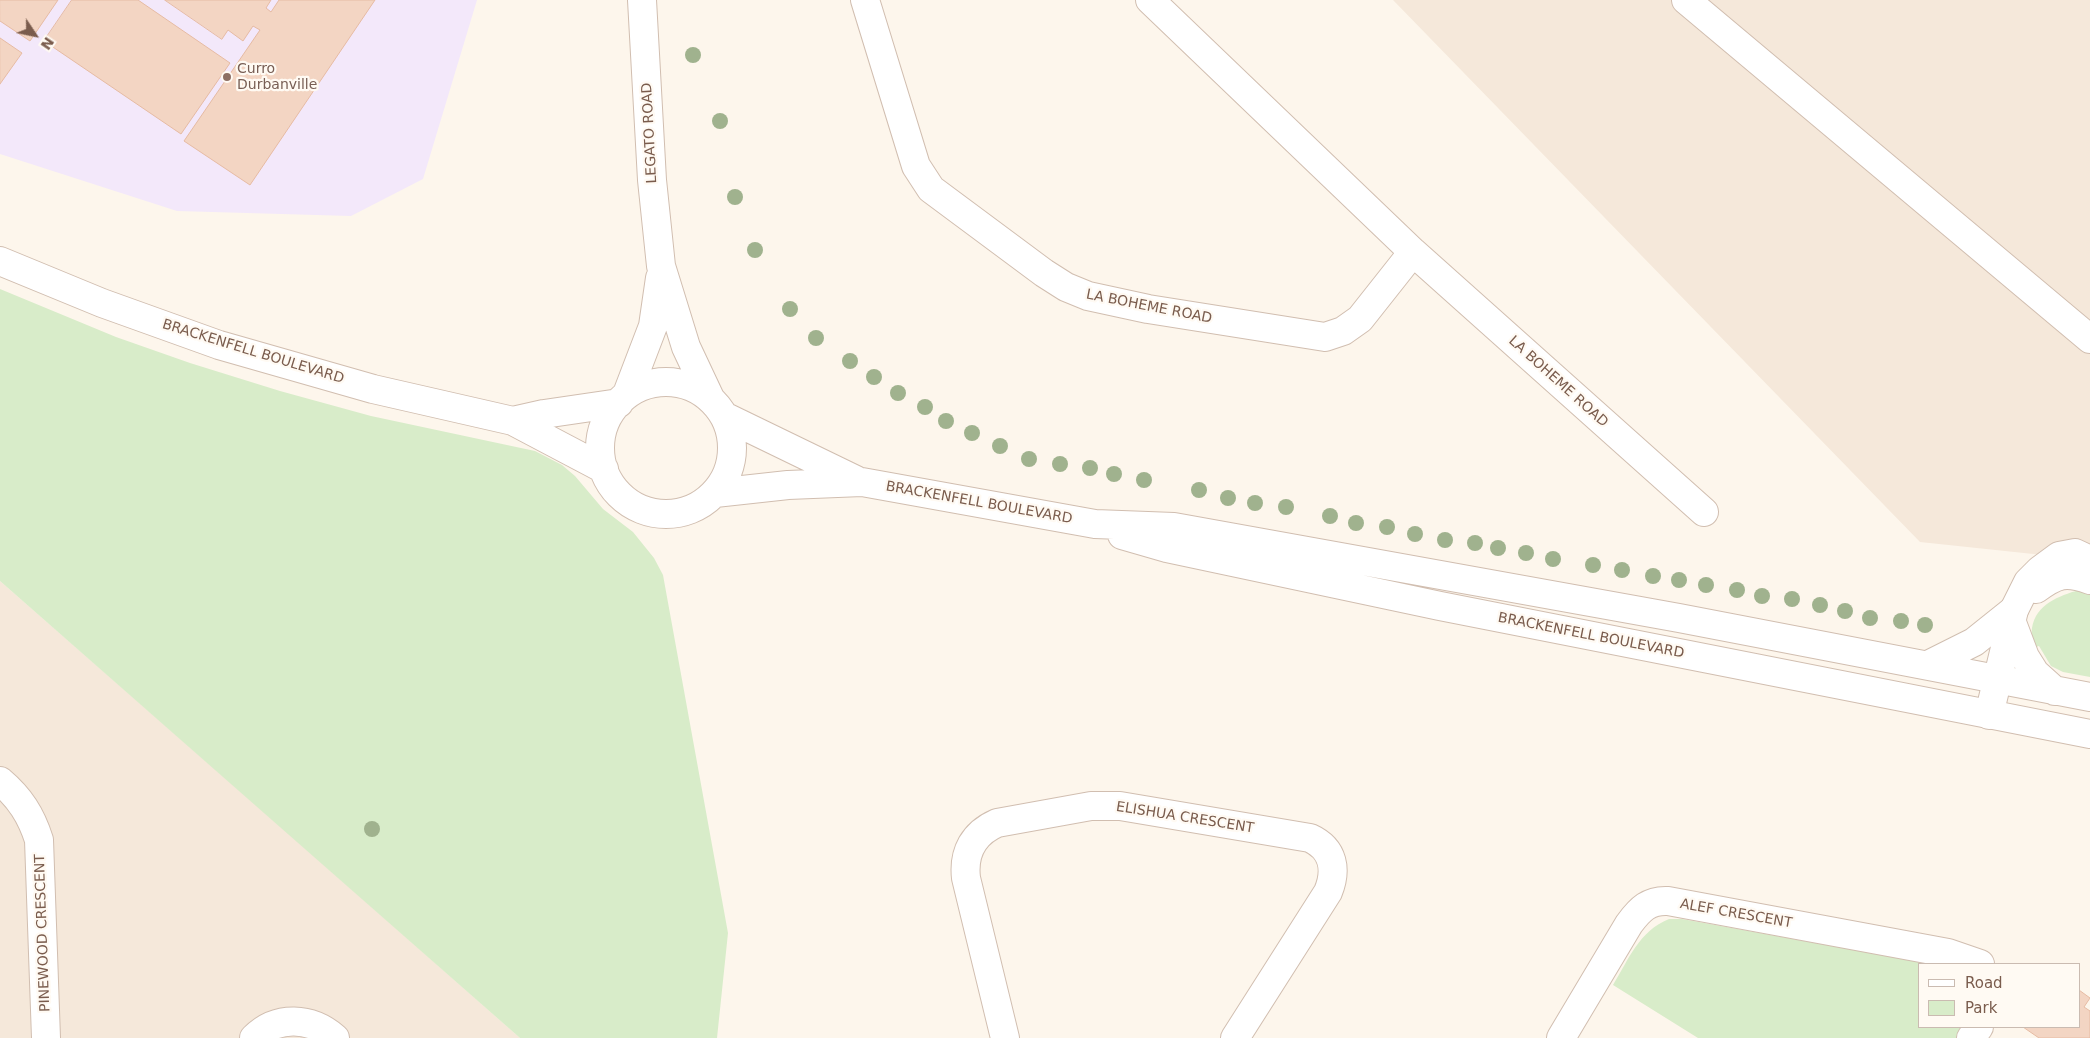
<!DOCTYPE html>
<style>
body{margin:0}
#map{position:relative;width:2090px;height:1038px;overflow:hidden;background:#fdf6ec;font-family:"DejaVu Sans",sans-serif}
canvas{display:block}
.legend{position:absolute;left:1918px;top:963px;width:162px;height:65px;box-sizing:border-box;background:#fffaf3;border:1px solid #cabbb1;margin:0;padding:6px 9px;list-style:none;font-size:15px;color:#7a5c4d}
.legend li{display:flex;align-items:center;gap:10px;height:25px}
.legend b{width:25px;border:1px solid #cabbb1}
.north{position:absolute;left:10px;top:10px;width:50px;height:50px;-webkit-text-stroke:4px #fffaf3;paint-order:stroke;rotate:124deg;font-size:14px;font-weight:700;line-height:20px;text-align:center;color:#7a5c4d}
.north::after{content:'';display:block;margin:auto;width:18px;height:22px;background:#7a5c4d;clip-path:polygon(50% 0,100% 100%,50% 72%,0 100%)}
</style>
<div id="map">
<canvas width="2090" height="1038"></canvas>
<ul class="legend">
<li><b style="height:6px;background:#fff"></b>Road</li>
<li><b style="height:14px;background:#d8ecc9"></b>Park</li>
</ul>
<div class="north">N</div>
</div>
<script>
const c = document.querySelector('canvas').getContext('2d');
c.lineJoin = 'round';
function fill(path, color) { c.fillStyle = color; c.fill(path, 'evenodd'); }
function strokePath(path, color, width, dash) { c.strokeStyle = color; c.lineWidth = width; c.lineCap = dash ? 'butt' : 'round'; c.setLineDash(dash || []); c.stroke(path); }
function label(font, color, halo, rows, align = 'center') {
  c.font = font + ' "DejaVu Sans",sans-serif'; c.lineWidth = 4.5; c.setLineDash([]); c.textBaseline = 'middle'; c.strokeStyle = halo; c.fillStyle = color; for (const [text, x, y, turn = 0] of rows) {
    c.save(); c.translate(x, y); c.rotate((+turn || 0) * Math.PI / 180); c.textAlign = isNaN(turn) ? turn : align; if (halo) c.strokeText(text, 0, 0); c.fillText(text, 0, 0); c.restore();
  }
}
fill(new Path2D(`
 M1393 0H2090V560L1920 542Z
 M0 581 280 826 520 1038H0Z`), '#f5e8da');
fill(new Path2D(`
 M0 0H477L423 179 351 216 177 211 0 154Z`), '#f3e8fa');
fill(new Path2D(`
 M0 289 116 337 190 363 280 391 371 416 535 451 562 465 575 476 603 509 633 532 654 558 663 575 728 933 717 1038H520L0 581Z
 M2079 590 2090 593V677L2063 672 2051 666 2039 646 2033 648C2033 642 2031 634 2032 628 2036 604 2059 596 2079 590Z
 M1669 919H1682L1932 964H1919V1027H1965L1956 1038H1698L1613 985C1629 959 1639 931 1669 919Z`), '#d8ecc9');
const building = new Path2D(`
 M0 0H58L30 41 0 21Z
 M72 0H138L230 63 181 134 44 41Z
 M165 0H271L266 8 271 12 279 0H375L250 185 184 141 260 30 253 26 243 41 228 30 222 39Z
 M0 38 22 53 0 84Z
 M2079 990 2090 998 2084 1007 2090 1011V1038H2039L2023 1027H2079Z`);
fill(building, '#f3d5c3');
strokePath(building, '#e6bba3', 1);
const minor = new Path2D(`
 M865 0 916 166 931 189 1044 273 1066 287 1088 296 1148 309 1325 337 1343 331 1360 319 1413 252
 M1150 0 1413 252 1704 512
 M1686 0 2090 339
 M2036 589C2057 574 2065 571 2090 580
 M1989 715 2014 610 2028 582 2040 570 2059 556 2075 553 2090 560
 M0 781C20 798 31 815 39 840L46 1038
 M254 1038C277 1015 311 1017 335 1038
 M1005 1038 966 878C963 852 974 833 997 823L1091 806H1120L1310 838C1334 849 1337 870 1328 892L1235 1038
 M1561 1038 1629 924C1640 909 1649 900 1668 901L1948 953 1980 964
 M1971 1038 1979 1027`);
const tertiary = new Path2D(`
 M642 0 652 180 661 266 686 347 710 398
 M0 261 102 303 219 345 373 389 513 421 604 469
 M600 448a66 66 0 1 1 132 0a66 66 0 1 1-132 0Z
 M627 394 653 326 660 278
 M724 416 856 480
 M513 421 544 414 619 403
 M715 493 788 485 862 482 1095 524 1174 527 1679 618 2090 697
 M1122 535 1167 548 1440 606 2090 734
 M2011 620 2025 657 2035 673 2055 691
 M1928 665 1974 642 2014 610`);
strokePath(minor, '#d1beb0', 30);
strokePath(tertiary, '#d1beb0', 30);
strokePath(minor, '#fff', 28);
strokePath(tertiary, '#fff', 28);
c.fillStyle = '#a0b28e';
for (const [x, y] of [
 [693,55],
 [720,121],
 [735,197],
 [755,250],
 [790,309],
 [816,338],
 [850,361],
 [874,377],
 [898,393],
 [925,407],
 [946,421],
 [972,433],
 [1000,446],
 [1029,459],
 [1060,464],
 [1090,468],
 [1114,474],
 [1144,480],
 [1199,490],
 [1228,498],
 [1255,503],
 [1286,507],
 [1330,516],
 [1356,523],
 [1387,527],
 [1415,534],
 [1445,540],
 [1475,543],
 [1498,548],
 [1526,553],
 [1553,559],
 [1593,565],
 [1622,570],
 [1653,576],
 [1679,580],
 [1706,585],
 [1737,590],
 [1762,596],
 [1792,599],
 [1820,605],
 [1845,611],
 [1870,618],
 [1901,621],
 [1925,625],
 [372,829]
]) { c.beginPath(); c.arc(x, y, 8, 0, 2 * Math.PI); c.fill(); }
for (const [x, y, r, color] of [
 [227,77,5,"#8d6e63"]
]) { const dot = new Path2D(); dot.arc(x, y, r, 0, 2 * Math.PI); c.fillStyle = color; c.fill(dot); strokePath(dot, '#fffaf3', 2); }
label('14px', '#785e54', '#fffaf3', [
 ["Curro",237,69],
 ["Durbanville",237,85]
], 'left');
label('14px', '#7a5c4d', '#fffaf3', [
 ["LEGATO ROAD",650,133,-93],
 ["LA BOHEME ROAD",1149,307,11],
 ["BRACKENFELL BOULEVARD",253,352,17],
 ["LA BOHEME ROAD",1558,382,42],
 ["BRACKENFELL BOULEVARD",979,503,10],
 ["BRACKENFELL BOULEVARD",1591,636,11],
 ["ELISHUA CRESCENT",1185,818,9],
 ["ALEF CRESCENT",1736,914,10],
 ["PINEWOOD CRESCENT",43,933,-92]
]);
</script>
